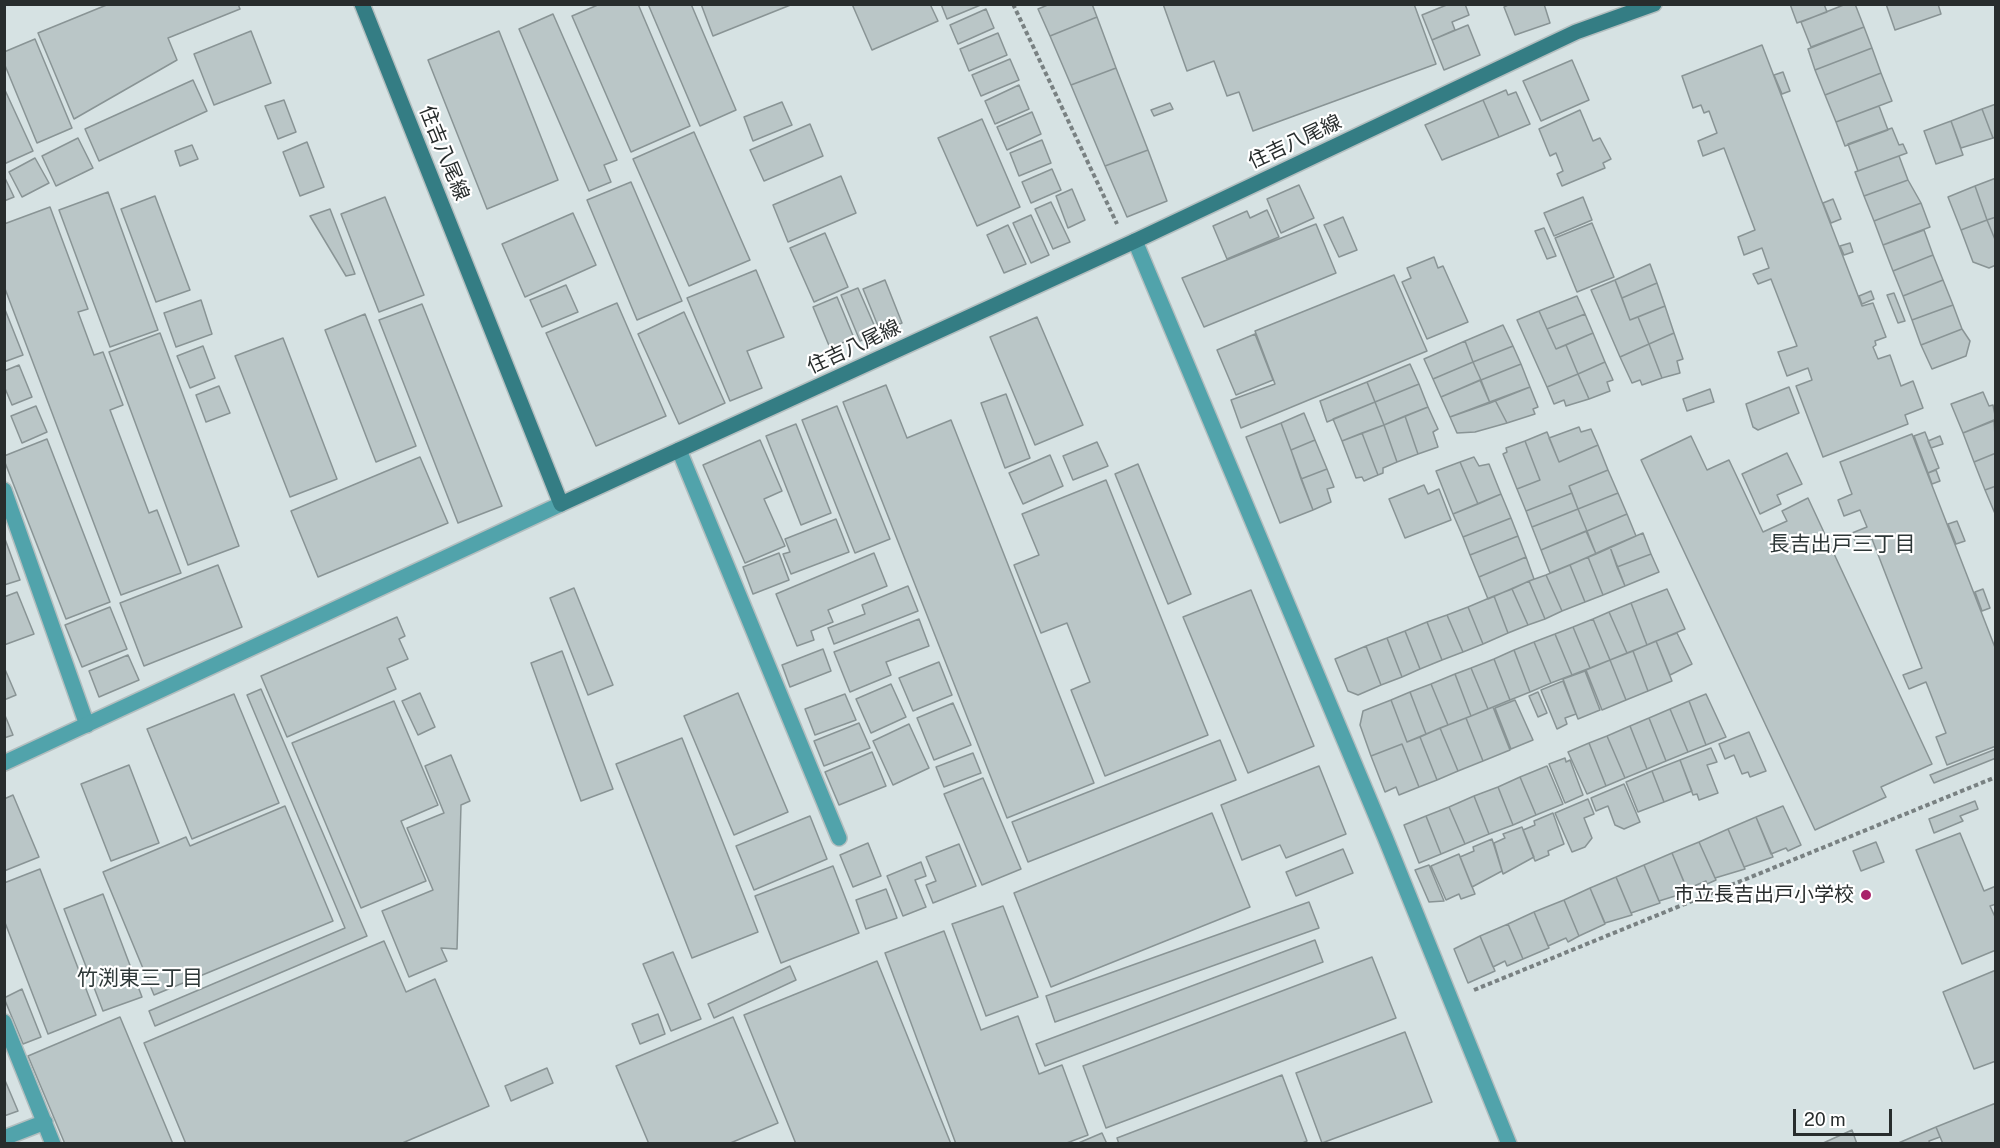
<!DOCTYPE html>
<meta charset="utf-8">
<style>
body{margin:0}
#map{position:relative;width:2000px;height:1148px;overflow:hidden;background:#d6e2e3;font-family:"Public Sans",sans-serif}
canvas{display:block}
.frame{position:absolute;inset:0;border:6px solid #282d2d;pointer-events:none}
.scale{position:absolute;left:1793px;top:1109px;width:99px;height:27px;box-sizing:border-box;border:3px solid #282d2d;border-top:0;padding-left:8px;font-size:18px;line-height:21px;white-space:nowrap;color:#282d2d;-webkit-text-stroke:4px #fff;paint-order:stroke}
</style>
<div id="map">
<canvas width="2000" height="1148"></canvas>
<div class="frame"></div>
<div class="scale">20 m</div>
</div>
<script>
const c = document.querySelector('canvas').getContext('2d');
c.lineJoin = 'round';
function fill(path, color) { c.fillStyle = color; c.fill(path, 'evenodd'); }
function strokePath(path, color, width, dash) { c.strokeStyle = color; c.lineWidth = width; c.lineCap = dash ? 'butt' : 'round'; c.setLineDash(dash || []); c.stroke(path); }
function label(font, color, halo, rows, align = 'center') {
  c.font = font + ' "Public Sans","Noto Sans JP",sans-serif'; c.lineWidth = 4.5; c.setLineDash([]); c.textBaseline = 'middle'; c.strokeStyle = halo; c.fillStyle = color; for (const [text, x, y, turn = 0] of rows) {
    c.save(); c.translate(x, y); c.rotate((+turn || 0) * Math.PI / 180); c.textAlign = isNaN(turn) ? turn : align; if (halo) c.strokeText(text, 0, 0); c.fillText(text, 0, 0); c.restore();
  }
}
const building = new Path2D(`
 M109 4H238L240 9 168 38 177 60 74 119 38 33Z
 M600 4H638L690 126 631 152 572 16Z
 M648 4H691L736 110 700 126Z
 M701 4H793L713 36Z
 M852 4H930L938 21 872 50Z
 M941 4H983L947 19Z
 M1050 4H1092L1097 17 1050 36 1038 9Z
 M1163 4H1414L1436 64 1253 131 1239 92 1227 96 1214 61 1187 71Z
 M1449 4H1465L1469 15 1452 22 1455 30 1432 40 1422 15Z
 M1510 4H1544L1550 23 1515 35 1504 7Z
 M1790 4H1824L1827 12 1797 23Z
 M1846 4H1855L1864 27 1811 47 1801 22Z
 M1886 4H1938L1941 14 1895 30Z
 M986 9 994 28 958 44 950 25Z
 M553 14 617 160 604 165 611 182 589 191 519 29Z
 M1097 17 1116 68 1071 85 1050 36Z
 M1468 25 1480 55 1444 70 1432 40Z
 M1864 27 1872 48 1815 70 1808 49Z
 M251 31 271 83 214 105 194 54Z
 M499 31 558 180 487 209 428 60Z
 M998 33 1007 55 969 71 960 49Z
 M35 39 72 128 37 143 4 63V52Z
 M1762 45 1862 306 1873 303 1886 337 1875 341 1876 345 1873 347 1878 359 1890 355 1901 386 1913 381 1923 408 1905 415 1908 424 1823 457 1796 386 1812 380 1808 368 1787 376 1778 352 1797 346 1771 279 1758 284 1753 274 1769 268 1762 248 1744 255 1738 237 1755 230 1724 148 1703 156 1698 141 1717 133 1709 111 1704 113 1701 105 1693 108 1682 76Z
 M1872 48 1881 73 1825 95 1815 70Z
 M1010 59 1019 80 981 96 972 75Z
 M1572 60 1589 100 1541 121 1523 81Z
 M1116 68 1148 150 1105 166 1071 85Z
 M1783 72 1790 91 1782 94 1774 75Z
 M1881 73 1892 101 1836 122 1825 95Z
 M193 80 207 111 99 161 85 129Z
 M1019 85 1029 109 995 124 985 101Z
 M4 88 33 151 4 164Z
 M1506 90 1508 95 1516 92 1530 124 1499 137 1483 100Z
 M284 100 296 132 278 139 265 106Z
 M1483 100 1499 137 1442 160 1425 125Z
 M782 102 792 125 753 141 744 117Z
 M1170 103 1173 109 1154 116 1151 110Z
 M1996 104V137L1993 138 1982 109Z
 M1879 106 1888 130 1845 146 1836 122Z
 M1982 109 1993 138 1961 148 1951 121Z
 M1580 110 1593 141 1600 138 1611 159 1603 163 1605 168 1562 186 1557 174 1563 171 1556 153 1550 156 1539 129Z
 M1032 112 1041 134 1007 150 997 127Z
 M982 119 1020 207 977 226 938 138Z
 M1951 121 1963 155 1936 164 1924 131Z
 M810 124 823 156 764 181 750 150Z
 M1892 128 1899 145 1903 144 1907 153 1858 171 1848 144Z
 M694 132 750 260 689 286 633 159Z
 M78 138 93 168 56 186 42 156Z
 M1042 140 1051 163 1019 176 1010 153Z
 M307 142 324 187 300 196 283 152Z
 M192 145 198 159 180 166 175 151Z
 M1148 150 1167 201 1127 217 1105 166Z
 M1899 156 1908 180 1864 196 1855 172Z
 M35 158 49 183 22 197 9 172Z
 M1052 169 1061 190 1031 203 1022 182Z
 M4 176 14 197 4 201Z
 M841 176 856 213 788 242 773 205Z
 M1996 178V217L1987 220 1975 186Z
 M1908 180 1921 203 1874 221 1864 196Z
 M631 182 682 301 637 320 587 200Z
 M1299 185 1314 218 1281 233 1267 199Z
 M1975 186 1987 220 1961 230 1948 197Z
 M1072 189 1085 220 1068 228 1056 196Z
 M108 192 158 330 110 347 59 210Z
 M155 196 190 290 156 302 121 209Z
 M385 197 424 295 379 312 341 214Z
 M1583 197 1592 220 1554 236 1544 213Z
 M1833 199 1841 219 1831 223 1823 203Z
 M1051 202 1070 242 1053 249 1035 209Z
 M1921 203 1930 227 1883 245 1874 221Z
 M50 207 88 309 78 312 94 355 103 352 123 405 110 410 149 513 157 510 181 573 121 595 4 286V224Z
 M330 209 355 274 346 276 310 216Z
 M1267 210 1279 237 1227 259 1213 226 1247 211 1250 218Z
 M573 213 596 265 525 297 502 244Z
 M1031 215 1049 255 1031 263 1013 223Z
 M1343 217 1357 250 1339 257 1324 225Z
 M1996 217V242L1987 220Z
 M1987 220 1996 242V265L1989 268 1973 262 1961 230Z
 M1592 223 1614 277 1577 292 1555 238Z
 M1316 224 1336 273 1204 327 1182 278Z
 M1008 225 1026 264 1004 273 987 235Z
 M1544 228 1556 256 1547 259 1535 231Z
 M1924 230 1933 255 1893 271 1883 245Z
 M825 233 848 287 814 302 790 248Z
 M1850 243 1853 252 1844 255 1840 246Z
 M1933 255 1943 280 1903 296 1893 271Z
 M1434 257 1438 268 1443 266 1468 322 1427 339 1402 282 1411 278 1407 268Z
 M1650 264 1657 283 1622 298 1615 280Z
 M756 270 784 337 747 351 762 388 730 401 687 298Z
 M1394 275 1427 351 1241 428 1231 400 1275 384 1255 331Z
 M885 280 902 323 880 331 863 289Z
 M1615 280 1630 320 1638 317 1649 344 1620 357 1591 290Z
 M1943 280 1953 305 1912 320 1903 296Z
 M1657 283 1665 306 1630 320 1622 298Z
 M566 285 578 312 542 327 530 300Z
 M858 288 878 334 860 341 841 295Z
 M1871 291 1874 299 1862 304 1859 296Z
 M1894 293 1905 321 1898 323 1887 295Z
 M1577 296 1585 314 1547 329 1539 311Z
 M837 297 854 338 830 348 813 307Z
 M201 300 212 334 176 347 164 313Z
 M617 303 666 416 596 446 546 333Z
 M422 304 502 506 458 523 379 320Z
 M1953 305 1962 329 1921 345 1912 320Z
 M1665 306 1674 333 1649 344 1638 317Z
 M4 307 23 355 4 362Z
 M1539 311 1556 349 1566 345 1578 374 1547 387 1517 320Z
 M684 312 725 403 679 424 638 334Z
 M365 314 416 446 376 462 325 330Z
 M1585 314 1593 333 1556 349 1547 329Z
 M1037 317 1083 425 1035 445 990 337Z
 M1503 325 1513 346 1473 362 1465 341Z
 M1962 329 1970 341 1966 356 1932 369 1921 345Z
 M160 333 239 546 188 565 109 352Z
 M1593 333 1605 362 1578 374 1566 345Z
 M1674 333 1683 359 1677 361 1680 373 1662 378 1649 344Z
 M1255 334 1273 380 1236 395 1217 350Z
 M283 338 337 479 290 497 235 356Z
 M1465 341 1473 362 1433 379 1424 359Z
 M1649 344 1662 378 1642 385 1640 380 1632 383 1620 357Z
 M203 346 215 378 190 388 177 356Z
 M1513 346 1521 364 1481 380 1473 362Z
 M1473 362 1481 380 1441 397 1433 379Z
 M1605 362 1613 380 1607 382 1610 391 1589 399 1578 374Z
 M1410 364 1419 384 1375 402 1367 382Z
 M1521 364 1530 387 1490 403 1481 380Z
 M19 365 32 397 12 405 4 386V371Z
 M1578 374 1589 399 1566 406 1564 400 1554 404 1547 387Z
 M1480 380 1490 403 1450 417 1441 397Z
 M1367 382 1375 402 1327 422 1320 401Z
 M1419 384 1428 407 1384 425 1375 402Z
 M886 385 907 438 951 420 1094 783 1007 818 843 402Z
 M219 386 230 413 206 422 196 395Z
 M1530 387 1538 407 1533 409 1535 414 1507 423 1495 400Z
 M1789 387 1799 413 1758 430 1753 427 1746 404Z
 M1710 389 1714 402 1687 411 1683 399Z
 M1983 392 1989 406 1993 405 1996 420 1963 433 1951 404Z
 M1006 394 1030 458 1005 468 981 403Z
 M1495 400 1507 423 1475 432 1457 433 1450 417Z
 M1375 402 1384 425 1342 441 1333 419Z
 M36 406 47 432 22 443 11 416Z
 M837 406 890 539 855 553 802 420Z
 M1428 407 1438 429 1433 432 1438 447 1418 454 1405 416Z
 M1304 413 1315 440 1291 450 1281 423Z
 M1405 416 1418 454 1397 462 1384 425Z
 M1994 420 1996 453 1974 462 1963 433Z
 M1281 423 1313 510 1280 523 1246 437Z
 M796 424 831 513 801 525 766 436Z
 M1384 425 1397 462 1383 468V473L1378 475 1362 433Z
 M1579 427 1581 432 1591 429 1598 445 1559 462 1549 438Z
 M1547 432 1559 462 1598 445 1608 470 1569 486 1572 493 1526 511 1517 489 1540 480 1525 441Z
 M1925 432 1939 468 1928 473 1914 436Z
 M1362 433 1378 475 1364 481 1362 477 1356 478 1342 441Z
 M1912 434 1996 650V746L1947 765 1936 737 1946 733 1926 682 1909 689 1903 675 1922 668 1872 539 1856 544 1852 533 1867 527 1860 510 1844 516 1838 500 1852 494 1840 462Z
 M1691 436 1707 470 1729 460 1763 532 1787 521 1782 511 1808 498 1932 764 1881 787 1886 797 1815 830 1641 460Z
 M1940 436 1943 444 1931 448 1928 441Z
 M47 439 110 602 66 619 4 460V456Z
 M760 440 782 491 764 499 785 546 745 563 703 465Z
 M1315 440 1327 469 1301 479 1291 450Z
 M1525 441 1540 480 1517 489 1503 454 1507 452 1506 448Z
 M1097 442 1108 466 1073 480 1063 456Z
 M1787 453 1802 484 1777 495 1781 504 1760 514 1742 474Z
 M1996 453V486L1985 490 1974 462Z
 M1050 455 1063 486 1023 504 1009 473Z
 M420 457 448 523 318 577 291 511Z
 M1474 457 1479 466 1489 464 1501 494 1478 504 1460 462Z
 M1460 462 1478 504 1453 514 1436 471Z
 M1138 464 1191 594 1168 604 1115 474Z
 M1327 469 1334 487 1327 489 1331 502 1313 510 1301 479Z
 M1608 470 1618 493 1578 509 1569 486Z
 M1936 470 1940 481 1932 484 1928 473Z
 M1106 480 1208 735 1105 776 1071 690 1090 682 1067 623 1041 633 1014 565 1039 555 1022 514Z
 M1424 485 1428 494 1439 489 1451 520 1405 538 1389 499Z
 M1996 486V516L1985 490Z
 M1572 493 1578 509 1532 527 1526 511Z
 M1618 493 1627 514 1587 531 1578 509Z
 M1501 494 1511 518 1463 537 1453 514Z
 M1578 509 1587 531 1541 550 1532 527Z
 M1627 514 1636 536 1596 554 1587 531Z
 M1511 518 1518 536 1470 555 1463 537Z
 M836 519 849 552 791 574 783 554 790 552 785 539Z
 M1957 521 1965 541 1956 544 1948 524Z
 M1586 531 1596 554 1550 573 1541 550Z
 M1643 533 1651 554 1617 567 1610 547Z
 M1518 536 1526 557 1479 577 1470 555Z
 M5 539 20 580 4 585V540Z
 M1610 547 1625 586 1603 595 1588 557Z
 M779 553 789 580 753 594 743 567Z
 M874 553 887 586 828 610 833 622 811 631 814 640 797 646 776 594Z
 M1651 554 1659 572 1625 586 1617 567Z
 M1526 557 1534 579 1488 599 1479 577Z
 M1588 557 1603 595 1585 602 1570 565Z
 M218 565 242 627 144 666 120 603Z
 M1570 565 1585 602 1562 611 1546 575Z
 M1546 575 1562 611 1545 619 1529 581Z
 M1529 581 1545 619 1528 625 1512 589Z
 M908 586 918 611 834 644 828 628 865 614 862 605Z
 M574 588 613 685 588 695 550 598Z
 M1512 589 1528 625 1508 633 1494 596Z
 M1667 589 1685 629 1647 645 1631 603Z
 M1983 589 1990 608 1982 611 1975 592Z
 M1251 590 1314 746 1248 773 1183 617Z
 M17 592 34 634 4 645V597Z
 M1494 596 1508 633 1483 644 1468 607Z
 M1631 603 1647 645 1627 653 1609 612Z
 M110 607 127 649 82 667 65 625Z
 M1468 607 1483 644 1463 652 1447 615Z
 M1609 612 1627 653 1610 660 1593 619Z
 M1447 615 1463 652 1442 660 1427 622Z
 M397 617 405 636 399 639 408 659 387 668 396 689 287 737 261 676Z
 M919 619 929 646 886 662 891 675 850 692 834 652Z
 M1593 619 1610 660 1590 668 1573 627Z
 M1427 622 1442 660 1420 669 1405 631Z
 M1573 627 1590 668 1572 675 1555 634Z
 M1405 631 1420 669 1402 677 1387 638Z
 M1677 633 1692 664 1670 675 1656 641Z
 M1555 634 1572 675 1551 683 1534 642Z
 M1387 638 1402 677 1381 685 1366 646Z
 M1656 641 1672 681 1648 691 1633 651Z
 M1534 642 1551 683 1530 692 1514 650Z
 M1366 646 1381 685 1358 695 1348 691 1335 659Z
 M823 649 831 671 790 687 782 665Z
 M1514 650 1530 692 1510 700 1494 659Z
 M562 651 613 789 581 801 531 663Z
 M1633 651 1648 691 1626 700 1610 660Z
 M128 655 139 680 99 697 89 671Z
 M1494 659 1510 700 1488 709 1471 668Z
 M1610 660 1626 700 1602 710 1586 670Z
 M939 662 952 695 913 711 899 678Z
 M4 667 16 695 4 700Z
 M1471 668 1488 709 1471 716 1455 674Z
 M1585 671 1600 710 1578 719 1563 679Z
 M1455 674 1471 716 1448 725 1431 684Z
 M1563 681 1576 714 1565 718 1567 724 1557 729 1541 690Z
 M891 684 906 717 871 733 856 699Z
 M1431 684 1448 725 1426 734 1410 692Z
 M261 689 367 936 155 1026 149 1011 345 928 247 695Z
 M1410 692 1426 734 1407 742 1391 700Z
 M1538 692 1547 713 1538 717 1529 696Z
 M420 693 435 727 418 735 402 701Z
 M738 693 788 812 734 835 684 716Z
 M234 694 279 803 192 839 147 729Z
 M845 694 856 720 815 735 805 709Z
 M1706 694 1726 737 1706 745 1689 701Z
 M1391 700 1407 742 1420 737 1437 780 1419 787 1402 744 1371 756 1360 725 1363 711Z
 M1515 700 1533 740 1511 749 1495 708Z
 M394 701 438 805 401 821 426 881 361 908 292 743Z
 M1689 701 1706 745 1688 752 1670 709Z
 M953 703 971 745 934 760 917 718Z
 M1493 707 1510 750 1483 761 1466 718Z
 M1670 709 1688 752 1666 761 1649 718Z
 M4 713 13 735 4 738Z
 M1466 718 1483 761 1458 771 1440 728Z
 M1649 718 1666 761 1647 769 1630 726Z
 M859 723 870 748 824 766 814 741Z
 M909 724 929 768 893 785 873 741Z
 M1630 726 1647 769 1625 778 1607 736Z
 M1440 728 1458 771 1437 780 1420 737Z
 M1749 732 1766 771 1750 777 1748 772 1742 774 1734 755 1725 759 1719 744Z
 M1607 736 1625 778 1606 786 1589 743Z
 M682 738 758 932 692 958 616 764Z
 M1220 740 1236 780 1028 862 1012 822Z
 M1589 743 1606 786 1587 794 1568 752Z
 M1402 744 1419 787 1399 795 1396 787 1385 792 1371 756Z
 M1711 748 1717 762 1707 765 1718 793 1699 800 1697 794 1693 795 1680 760Z
 M1996 749V758L1934 783 1930 775Z
 M872 752 886 786 839 805 825 772Z
 M973 753 981 773 944 787 936 767Z
 M451 755 470 801 461 805 457 949 441 948 447 961 409 977 382 911 433 890 407 828 444 813 425 766Z
 M1565 758 1566 762 1570 760 1583 795 1565 803 1549 764Z
 M1680 760 1692 791 1664 802 1652 771Z
 M129 765 159 843 111 861 81 784Z
 M1319 766 1346 834 1286 858 1280 845 1242 860 1221 805Z
 M1547 766 1563 804 1536 815 1520 777Z
 M1652 771 1664 802 1638 812 1626 782Z
 M1520 777 1536 815 1513 825 1498 787Z
 M983 778 1021 869 982 885 944 794Z
 M1624 784 1640 822 1624 829 1615 825 1608 806 1596 811 1591 798Z
 M1498 787 1513 825 1489 834 1474 796Z
 M13 795 39 857 4 871V799Z
 M1474 796 1489 834 1465 844 1449 807Z
 M1588 799 1594 814 1584 818 1592 838 1585 847 1572 852 1555 813Z
 M1975 801 1978 809 1960 816 1963 821 1934 833 1929 819Z
 M285 806 333 921 154 995 103 872 186 837 190 846Z
 M1783 806 1801 845 1788 851 1786 848 1771 854 1756 817Z
 M1449 807 1465 844 1441 854 1426 816Z
 M1212 813 1250 907 1051 987 1014 893Z
 M1553 813 1564 844 1548 851 1549 855 1535 861 1523 830 1535 825 1534 821Z
 M810 816 827 859 754 890 736 846Z
 M1426 816 1441 854 1419 863 1404 825Z
 M1756 817 1773 857 1744 867 1728 829Z
 M1522 827 1534 857 1503 874 1494 843 1505 838 1503 834Z
 M1728 829 1745 869 1715 878 1699 842Z
 M1960 833 1984 891 1996 886V904L1990 906 1996 919V950L1962 964 1916 850Z
 M1492 839 1502 871 1472 887 1460 857 1474 851 1473 847Z
 M1699 842 1716 880 1707 884 1706 881 1687 889 1672 853Z
 M1876 842 1884 862 1861 871 1853 851Z
 M868 843 881 876 853 887 840 855Z
 M959 844 976 886 933 903 926 885 936 881 926 857Z
 M1343 849 1353 873 1296 896 1286 872Z
 M1672 853 1688 892 1659 901 1644 865Z
 M1459 854 1475 894 1461 899 1459 894 1446 900 1431 866Z
 M921 862 926 876 915 880 926 907 903 916 887 876Z
 M1429 865 1444 901 1429 902 1415 870Z
 M1644 865 1660 903 1631 913 1616 877Z
 M833 866 859 933 781 963 755 896Z
 M40 869 96 1015 48 1034 4 920V883Z
 M1616 877 1632 915 1605 923 1590 888Z
 M1590 888 1605 924 1579 936 1564 900Z
 M886 889 897 918 866 929 856 900Z
 M103 894 142 997 103 1011 64 909Z
 M1564 900 1579 936 1568 942 1566 938 1548 946 1534 912Z
 M1309 902 1319 928 1055 1022 1046 996Z
 M1003 906 1038 997 986 1016 952 924Z
 M1534 912 1549 948 1523 959 1508 924Z
 M1508 924 1523 959 1507 966 1505 961 1493 967 1480 936Z
 M944 931 981 1030 1018 1016 1039 1074 1062 1065 1088 1135 1064 1144H956L885 953Z
 M1480 936 1495 971 1468 983 1454 949Z
 M1315 940 1323 962 1045 1066 1036 1044Z
 M384 941 406 992 435 979 489 1106 400 1144H186L144 1043Z
 M673 952 701 1019 671 1031 643 964Z
 M1372 957 1396 1018 1106 1128 1083 1066Z
 M877 961 951 1144H796L744 1015Z
 M790 966 796 980 714 1018 708 1004Z
 M1996 970V1061L1974 1069 1943 992Z
 M22 989 41 1037 23 1044 4 998Z
 M658 1014 665 1034 640 1044 632 1024Z
 M120 1017 173 1144H65L28 1056Z
 M733 1017 778 1123 728 1144H649L616 1066Z
 M1405 1032 1432 1102 1322 1143 1296 1073Z
 M547 1068 553 1083 511 1101 505 1086Z
 M1282 1075 1307 1141 1300 1144H1119L1117 1138Z
 M4 1078 18 1111 4 1116Z
 M1996 1103V1144H1943L1936 1127Z
 M1936 1127 1940 1137 1929 1141 1930 1144H1896Z
 M1852 1130 1857 1144H1821Z
 M1102 1133 1107 1144H1076Z`);
fill(building, '#bac6c7');
strokePath(building, '#899495', 1.5);
const lane = new Path2D(`
 M679 450 839 838
 M4 490 87 725`);
const street = new Path2D(`
 M1135 241 1385 837 1509 1144
 M4 763 561 504
 M4 1022 53 1144
 M4 1138 45 1122`);
const secondary = new Path2D(`
 M362 4 561 504 1135 241 1576 32 1654 4`);
strokePath(lane, '#b3bebf', 18);
strokePath(street, '#b3bebf', 18);
strokePath(secondary, '#b3bebf', 18);
strokePath(new Path2D(`
 M1013 4 1117 224
 M1474 990 1996 777`), '#798182', 4, [4.5, 3]);
strokePath(lane, '#51a3ab', 15);
strokePath(street, '#51a3ab', 15);
strokePath(secondary, '#347d84', 15);
for (const [x, y, r, color] of [
 [1866,895,6,"#a9226a"]
]) { const dot = new Path2D(); dot.arc(x, y, r, 0, 2 * Math.PI); c.fillStyle = color; c.fill(dot); strokePath(dot, '#fff', 2); }
label('20px', '#282d2d', '#fff', [
 ["住吉八尾線",1295,142,-25],
 ["住吉八尾線",444,153,68],
 ["住吉八尾線",854,347,-25]
]);
label('20px', '#282d2d', '#fff', [
 ["市立長吉出戸小学校",1854,895]
], 'right');
label('21px', '#2e3838', '#fff', [
 ["長吉出戸三丁目",1842,545],
 ["竹渕東三丁目",140,979]
]);
</script>
